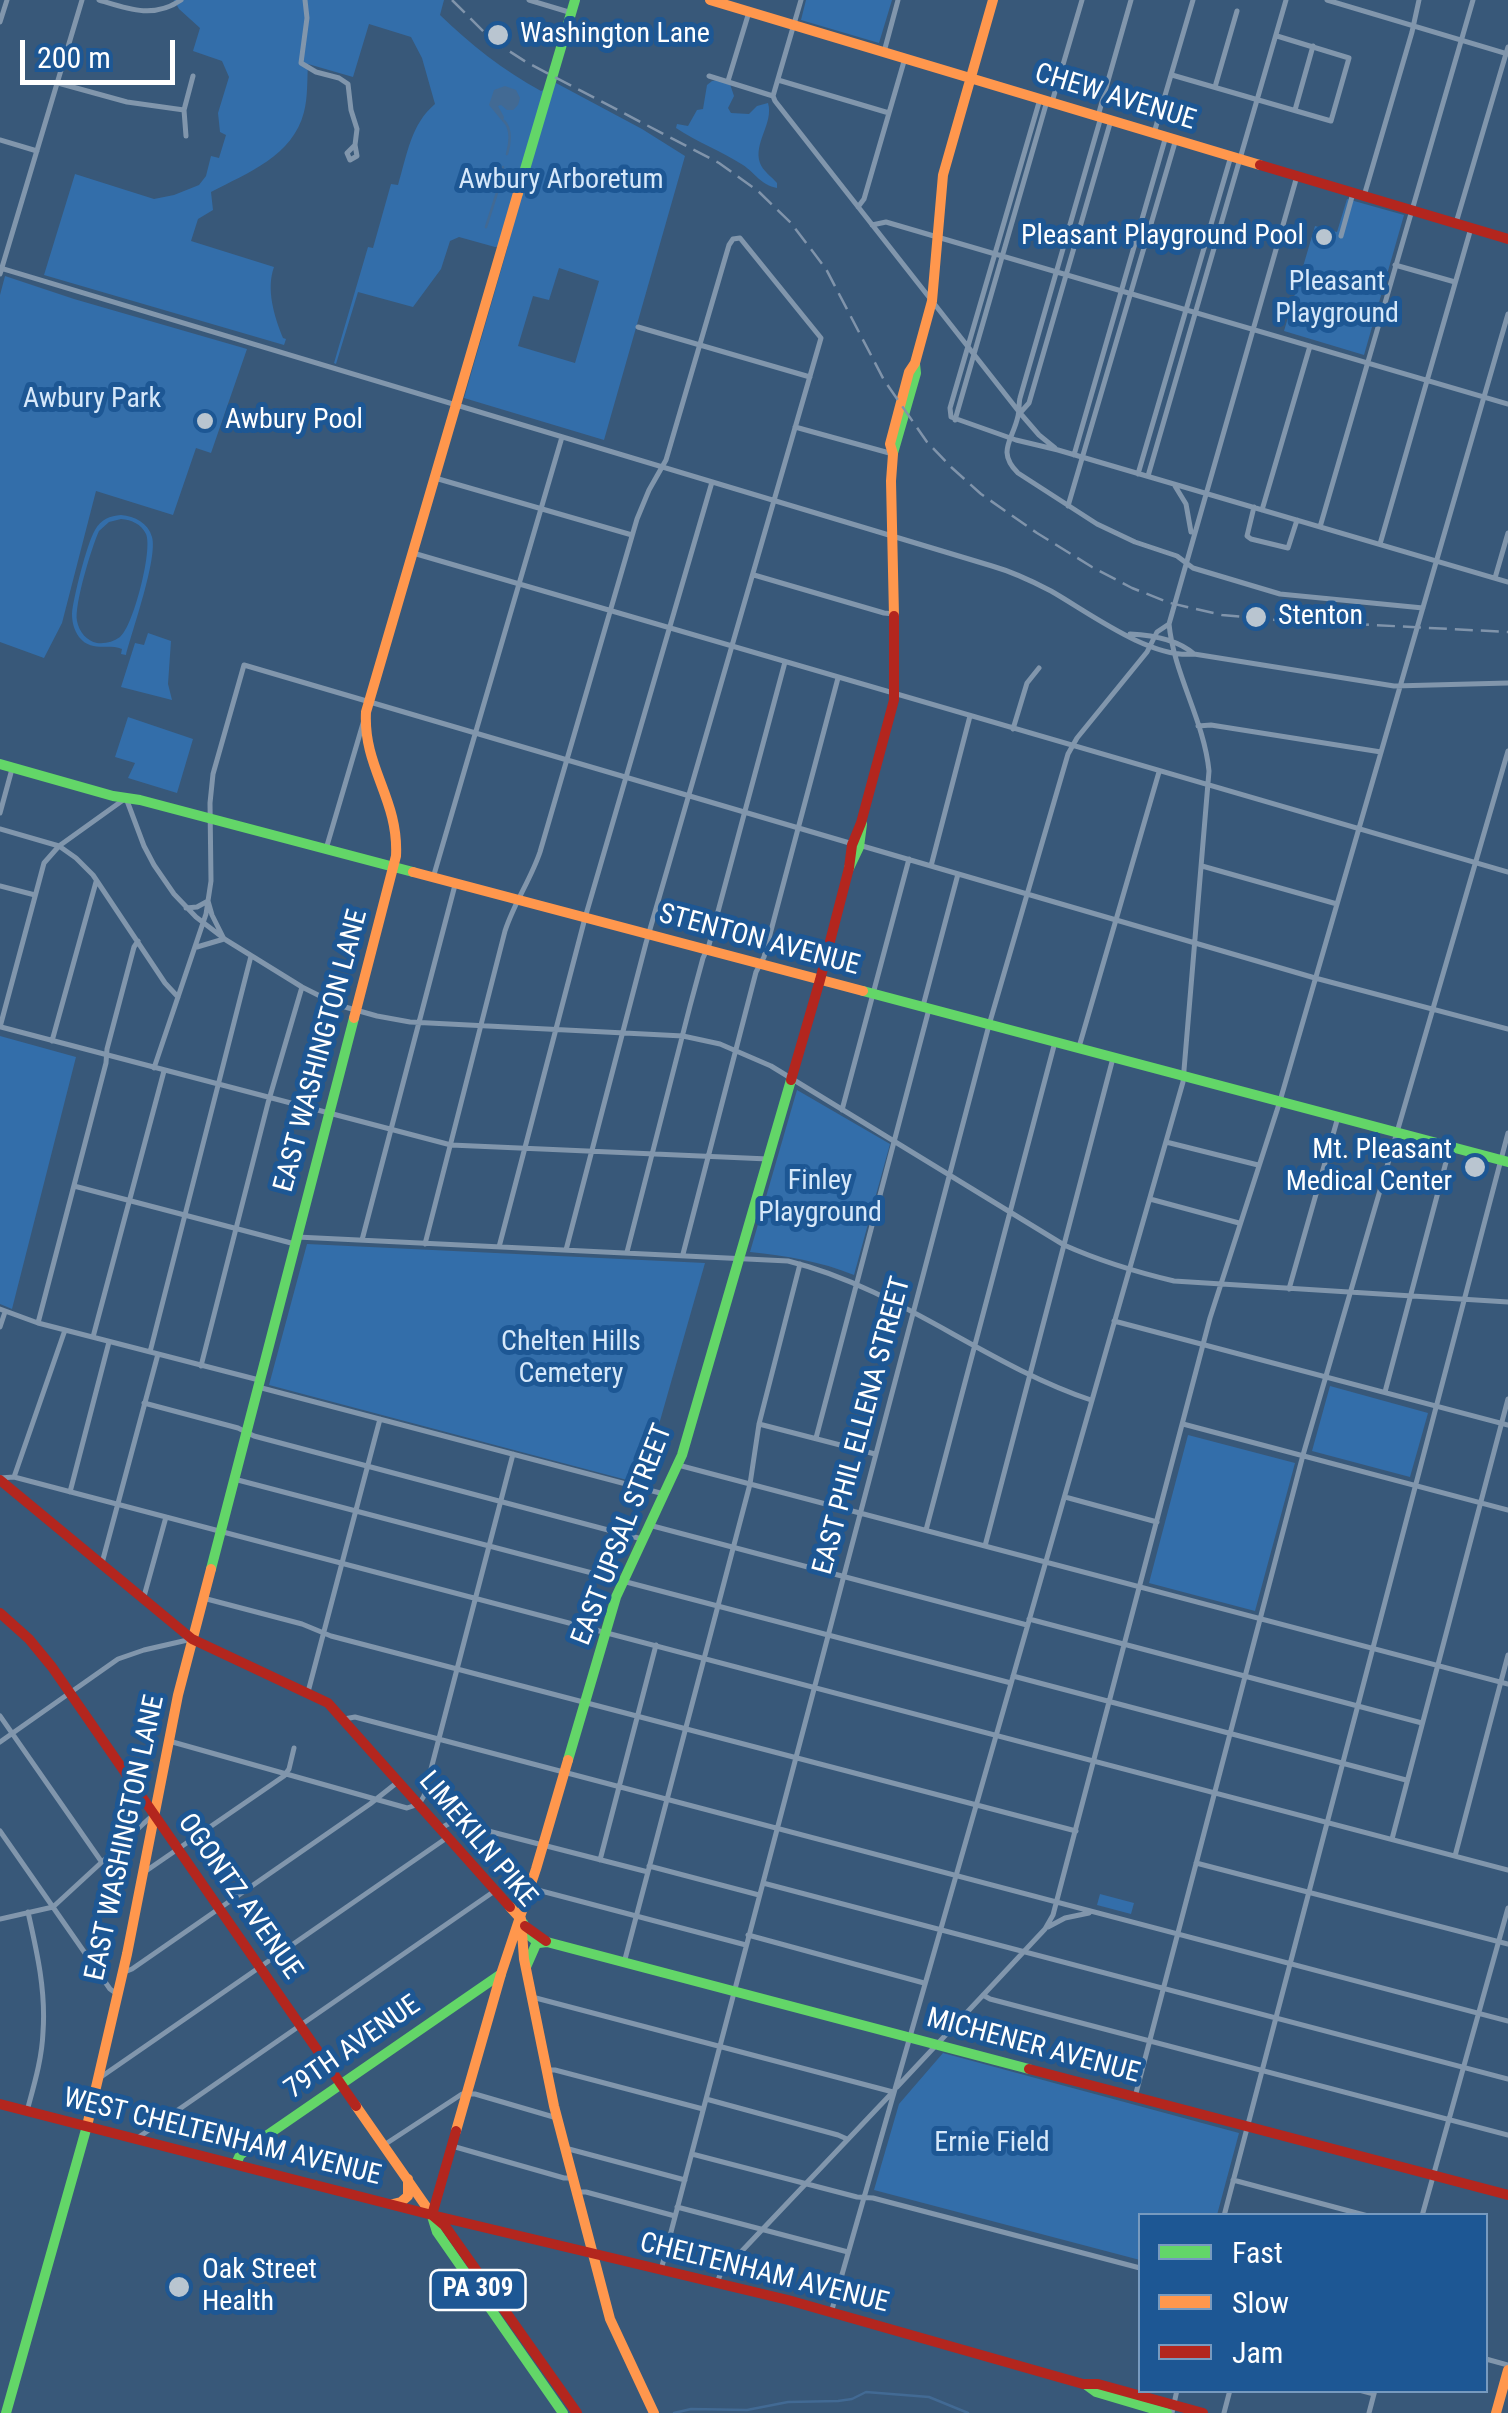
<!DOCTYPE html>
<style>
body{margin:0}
#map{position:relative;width:1508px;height:2413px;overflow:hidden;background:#385879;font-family:"Roboto Condensed",sans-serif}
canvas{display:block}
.legend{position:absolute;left:1138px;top:2213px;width:350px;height:180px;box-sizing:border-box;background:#1d5794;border:2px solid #779abf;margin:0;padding:12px 18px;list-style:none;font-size:30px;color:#fff}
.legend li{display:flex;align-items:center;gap:20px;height:50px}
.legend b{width:50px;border:2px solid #779abf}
.scale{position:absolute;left:20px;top:40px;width:155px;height:45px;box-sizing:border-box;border:5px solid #fff;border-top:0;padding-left:12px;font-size:30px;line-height:35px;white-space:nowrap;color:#fff;-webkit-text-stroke:8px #1d5794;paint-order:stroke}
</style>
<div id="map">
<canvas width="1508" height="2413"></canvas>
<ul class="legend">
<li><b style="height:12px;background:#63d668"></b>Fast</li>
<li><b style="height:12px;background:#ff974d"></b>Slow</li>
<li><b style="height:12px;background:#b3261e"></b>Jam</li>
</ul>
<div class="scale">200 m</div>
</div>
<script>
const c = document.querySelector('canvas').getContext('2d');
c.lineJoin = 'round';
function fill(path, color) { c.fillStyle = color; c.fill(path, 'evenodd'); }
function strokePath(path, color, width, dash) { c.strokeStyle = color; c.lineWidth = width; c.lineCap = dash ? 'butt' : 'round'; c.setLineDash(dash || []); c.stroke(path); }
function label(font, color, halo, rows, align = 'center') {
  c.font = font + ' "Roboto Condensed",sans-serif'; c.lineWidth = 10; c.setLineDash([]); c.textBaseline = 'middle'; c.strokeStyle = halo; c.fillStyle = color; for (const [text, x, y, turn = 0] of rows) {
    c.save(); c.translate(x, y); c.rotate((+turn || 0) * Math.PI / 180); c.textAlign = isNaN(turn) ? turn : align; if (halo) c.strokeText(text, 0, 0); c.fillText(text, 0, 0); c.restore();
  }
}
fill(new Path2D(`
 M174 0H444L440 15C471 45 503 70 541 91L556 83 642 129 685 156 604 440 464 398 508 246 495 247 459 237 450 241 441 269 413 307 358 292 336 364 334 363 368 247 373 248 391 184 398 185C407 155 411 124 435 104L422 58 411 37 369 24 353 77 308 64C307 79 308 97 304 112 293 156 247 173 211 192L213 210 198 219 191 241 274 267C266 289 274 316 283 338L286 339 284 345 44 275 75 174 154 199 174 195 199 185 206 176 211 156 219 158 226 135 220 132 218 113 229 77 222 61 193 51 200 28 179 9ZM559 268 599 281 575 363 518 346 533 296 549 300Z
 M806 0H892L879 43 801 20Z
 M718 80 730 84 734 96 728 108 731 113 749 114 757 106 768 103C774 123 753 143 760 163 762 170 772 177 777 183V188C761 185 755 173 743 165 721 151 697 142 676 128L677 124 688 126 697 110 703 109 707 85 712 81Z
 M1347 199 1404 215 1364 355 1284 331 1315 226 1337 232Z
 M5 276 74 299 247 349 211 453 196 448 173 515 96 491 62 623 44 658 0 642V295Z
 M121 515C135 516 148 523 152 537 158 558 132 631 126 655L121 654 122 649C107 643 92 653 79 637 74 630 72 622 72 614 73 599 87 543 95 530 101 519 110 516 121 515ZM121 519C132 520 141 524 146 534 153 550 133 627 120 637 113 642 105 644 97 643 87 641 79 632 77 621 74 605 92 546 99 531L109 522Z
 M148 633 171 641 168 684 172 700 121 687 135 643 144 645Z
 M128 717 193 739 177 793 128 778 135 763 115 757Z
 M0 1036 76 1057 12 1309 0 1304Z
 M797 1090 890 1144 854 1275C820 1261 786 1256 750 1252Z
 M307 1244 705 1263 642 1484 269 1385Z
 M1330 1386 1428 1413 1410 1477 1312 1451Z
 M1188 1435 1295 1463 1255 1611 1149 1583Z
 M1100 1894 1134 1903 1131 1914 1097 1905Z
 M943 2053 1239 2133 1217 2215 1140 2216V2260L874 2190 899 2104Z`), '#336eaa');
fill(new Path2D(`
 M505 86 516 90 520 98 518 105 513 110H507L501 105 498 106 504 117 503 122 489 105 494 90Z`), '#426a94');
strokePath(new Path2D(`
 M504 121C512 129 510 144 507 154
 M486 227 502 177 503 167
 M674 2413 691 2409 747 2410 788 2402 838 2401 852 2399 866 2392 929 2397 968 2413`), '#426a94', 2.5);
strokePath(new Path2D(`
 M99 0C128 9 154 19 181 0
 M305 0 307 18 301 63 316 72 339 78 348 84 351 110 357 129 355 145 357 156 350 160 347 153 355 145
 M529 0 572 13
 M1327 0 1508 54
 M0 22 7 0
 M884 52 898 0
 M1172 75 1331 121 1349 58 1277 36
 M709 76 773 96
 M778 80 889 113
 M728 81 749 12
 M58 83 127 102 184 110
 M1215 87 1237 11
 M773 96 775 101 1020 413 1039 435 1055 448
 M773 96 801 0
 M1040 99 950 408 951 417 1016 440 1058 450 1508 582
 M1052 102 1082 0
 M1295 110 1313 46
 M1098 116 1131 0
 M1101 117 1020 398C1019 401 1019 413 1018 416 1013 440 996 451 1018 473L1097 524 1135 542 1177 556 1193 568 1280 594 1423 608
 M1154 133 1193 0
 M186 136 184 110 193 76
 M0 140 37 151
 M1364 196 1412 32 1419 0
 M858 207 864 199 905 58
 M1456 223 1508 47
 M872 225 886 222 1508 404
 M1341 236 1353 193
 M1395 265 1455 282
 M0 268 992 566C1013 572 1032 581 1051 591 1088 612 1150 659 1194 654L1394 686 1508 683
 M0 274 82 0
 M638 327 810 377
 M1020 413 1029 403 1111 120
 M955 420 1047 101
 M795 427 893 454
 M1074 455 1166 136
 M1138 474 1231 156
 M1148 476 1286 0
 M435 478 632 535
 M1175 486 1186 504 1191 532
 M1068 506 1176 139
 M1254 507 1247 536 1251 539 1288 548 1297 520
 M1262 510 1310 346
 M1320 527 1473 0
 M1380 544 1471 228
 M413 553 1508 872
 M754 575 884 613 894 614
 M1495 578 1508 533
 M1130 634C1151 635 1178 640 1194 654
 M1198 726 1211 725 1381 752
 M1013 729 1027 683 1039 668
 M0 813 12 769
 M0 829 59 846 76 858 93 875 165 983 178 997
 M859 845 1315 978 1508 1029
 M326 849 364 720
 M931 866 970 716
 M1202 866 1337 904
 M433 878 562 437
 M0 886 35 895
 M186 908 197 907 208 901 212 915 224 939 197 947
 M923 1006 958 874
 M0 1027 44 863 59 846 126 798 144 846 154 865 174 894 196 917 226 940 302 987 338 1005 377 1016 410 1022 683 1036 720 1044 771 1066 1064 1245C1100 1261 1136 1272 1174 1281L1508 1302
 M1 1027 451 1145 768 1159
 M52 1041 96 882
 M1079 1047 1159 772
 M154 1068 206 914 211 881 210 803 213 774 244 665 853 844
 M842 1110 909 859
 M1166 1142 1258 1165
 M74 1186 295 1244
 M1150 1199 1239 1223
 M297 1237 788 1261C898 1288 984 1364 1091 1400
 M362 1240 455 885
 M425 1244 505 931C514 903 531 879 540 852L637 519 649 490 666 460 729 245 733 239 740 238 821 338 646 943 566 1250
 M499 1247 585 918 712 482
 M627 1252 690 1006 703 958 709 945 785 662
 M683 1254 756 972 764 957 838 678
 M1289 1289 1338 1117
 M0 1309 38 1323 259 1380
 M1114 1321 1508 1425
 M38 1323 106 1063 107 1049 134 947 138 941
 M0 1327 5 1312
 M93 1337 164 1071
 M150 1352 251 956
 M201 1366 268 1103 302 987
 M258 1387 664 1494
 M1385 1392 1450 1147
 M144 1403 238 1428 254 1436 642 1539
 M759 1424 875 1454
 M1183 1424 1508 1510
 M816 1438 929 1009
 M678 1465 1508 1684
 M14 1477 65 1330
 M0 1478 14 1477 1508 1870
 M234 1479 1011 1683
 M70 1492 109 1342
 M1065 1497 1157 1522
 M649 1525 1027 1625
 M926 1530 1055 1042
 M985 1546 1113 1058
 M102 1563 158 1354
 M203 1598 302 1624 331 1636 1076 1831
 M143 1600 166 1517
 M1029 1619 1422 1723
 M1013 1676 1406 1780
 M308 1692 380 1419
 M0 1716 101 1861
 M344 1719 355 1717 1508 2021
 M169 1741 407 1808 419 1804 424 1796 513 1454
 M0 1742 118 1659 144 1650 192 1639
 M441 1828 450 1823H457L648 1872
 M0 1831 110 1989 117 1994
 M1392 1839 1508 1399
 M1455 1856 1508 1655
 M600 1860 656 1645
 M1196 1863 1508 1944
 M649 1866 759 1895
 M143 1873 284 1776 289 1769 294 1748
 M763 1883 1508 2079
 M530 1888 746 1945
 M0 1919 53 1907 154 1814
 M1048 1927 1065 1918 1089 1913
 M748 1935 924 1983
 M624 1963 750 1484 759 1424 800 1264
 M122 1973 132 1969 370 1804 399 1781
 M983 1995 990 1999 1508 2135
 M532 1997 893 2092
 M547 2070H555L703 2109
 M98 2079 448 1837
 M897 2087 1045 1929 1053 1915 1210 1318 1280 1101 1508 314
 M1135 2097 1303 1455 1508 751
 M706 2099 838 2135 847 2139
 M27 2111C34 2085 42 2059 43 2032 46 1991 37 1952 28 1912
 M136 2139 496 1890
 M384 2145 462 2094H475L557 2118
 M452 2146 564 2178H574
 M565 2148 685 2180
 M692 2154 857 2197 873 2198 1140 2268
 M1233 2180 1368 2216
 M577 2192H586L675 2216
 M677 2207 848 2252
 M1224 2216 1508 1133
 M1422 2216 1508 1908
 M661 2270 989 1025 1068 754 1077 738 1147 652 1157 632 1169 624
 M717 2283 720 2275 740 2253 890 2095
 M831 2313 1183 1082 1209 771C1204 720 1174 675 1169 624L1297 176
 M1486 2359 1508 2365
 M1359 2390 1374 2394
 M1172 2413 1177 2390
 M1224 2413 1230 2390
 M1369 2413 1375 2390`), '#8196ac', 5);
strokePath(new Path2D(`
 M518 193 575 0
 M893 453 916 373 915 364
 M0 764 113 796 140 800 413 872
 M849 868 859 847 862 824
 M863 991 1508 1162
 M211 1569 354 1018
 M568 1760 616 1597 682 1455 791 1080
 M523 1923 529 1935 539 1943 547 1942 1029 2069
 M526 1967 537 1942
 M236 2164 240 2155 266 2136 501 1974
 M432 2216 437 2232 563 2413
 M1085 2384 1096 2392 1167 2413
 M6 2413 87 2126`), '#63d668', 10);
strokePath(new Path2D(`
 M710 0 1260 165
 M894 616 891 481 893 454 890 444 909 372 915 363 932 301 943 175 993 0
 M413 872 863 991
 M354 1018 396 856C399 799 363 768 366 712L518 193
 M510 1907 521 1919 524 1959 554 2106 610 2319 654 2413
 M356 2106 432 2215
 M87 2126 127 1954 178 1695 211 1569
 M456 2131 501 1974 536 1869 568 1760
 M393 2204 401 2202 408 2196V2179
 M1496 2413 1508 2370`), '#ff974d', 10);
strokePath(new Path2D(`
 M1260 165 1508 239
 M791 1080 820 980 849 868 852 845 861 823 894 700V616
 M0 1480 192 1639 328 1703 510 1907
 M0 1613 29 1639 52 1667 356 2106
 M525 1926 546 1941
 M1029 2069 1508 2195
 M0 2104 432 2215 445 2226 577 2413
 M456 2131 432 2215 788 2300 1083 2384H1098L1203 2413`), '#b3261e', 10);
strokePath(new Path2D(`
 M452 0 492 40 526 62 719 163 758 191 791 223 826 269 884 380 927 442 951 467 981 494 1037 533 1092 567 1132 588 1170 603 1222 615 1277 620 1508 632`), '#8094ab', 2.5, [18, 8]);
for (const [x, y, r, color] of [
 [498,35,12,"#b9c5d0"],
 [1324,237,10,"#b9c5d0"],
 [205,421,10,"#b9c5d0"],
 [1256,617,12,"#b9c5d0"],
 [1475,1167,12,"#b9c5d0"],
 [179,2287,12,"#b9c5d0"]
]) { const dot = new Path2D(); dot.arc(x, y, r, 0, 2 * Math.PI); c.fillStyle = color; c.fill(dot); strokePath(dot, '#1d5794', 4); }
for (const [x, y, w] of [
 [478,2290,95]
]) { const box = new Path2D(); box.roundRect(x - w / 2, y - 20, w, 40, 8); c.fillStyle = '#1d5794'; c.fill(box); strokePath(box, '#fff', 2.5); }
label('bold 25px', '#fff', null, [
 ["PA 309",478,2290]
]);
label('28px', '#fff', '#1d5794', [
 ["Washington Lane",520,35],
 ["Pleasant Playground Pool",1304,237,"right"],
 ["Awbury Pool",225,421],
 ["Stenton",1278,617],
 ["Mt. Pleasant",1452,1151,"right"],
 ["Medical Center",1452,1183,"right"],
 ["Oak Street",202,2271],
 ["Health",202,2303]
], 'left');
label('28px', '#fff', '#1d5794', [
 ["CHEW AVENUE",1115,98,17],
 ["STENTON AVENUE",759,941,15],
 ["EAST WASHINGTON LANE",322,1051,-75],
 ["EAST PHIL ELLENA STREET",863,1426,-75],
 ["EAST UPSAL STREET",623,1535,-69],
 ["EAST WASHINGTON LANE",126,1838,-78],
 ["LIMEKILN PIKE",477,1840,50],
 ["OGONTZ AVENUE",239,1897,55],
 ["MICHENER AVENUE",1033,2047,15],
 ["79TH AVENUE",353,2048,-35],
 ["WEST CHELTENHAM AVENUE",222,2138,14],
 ["CHELTENHAM AVENUE",764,2274,14]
]);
label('28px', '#d6e8fa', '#1d5794', [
 ["Awbury Arboretum",561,181],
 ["Pleasant",1337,283],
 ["Playground",1337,315],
 ["Awbury Park",92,400],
 ["Finley",820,1182],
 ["Playground",820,1214],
 ["Chelten Hills",571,1343],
 ["Cemetery",571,1375],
 ["Ernie Field",992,2144]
]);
</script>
